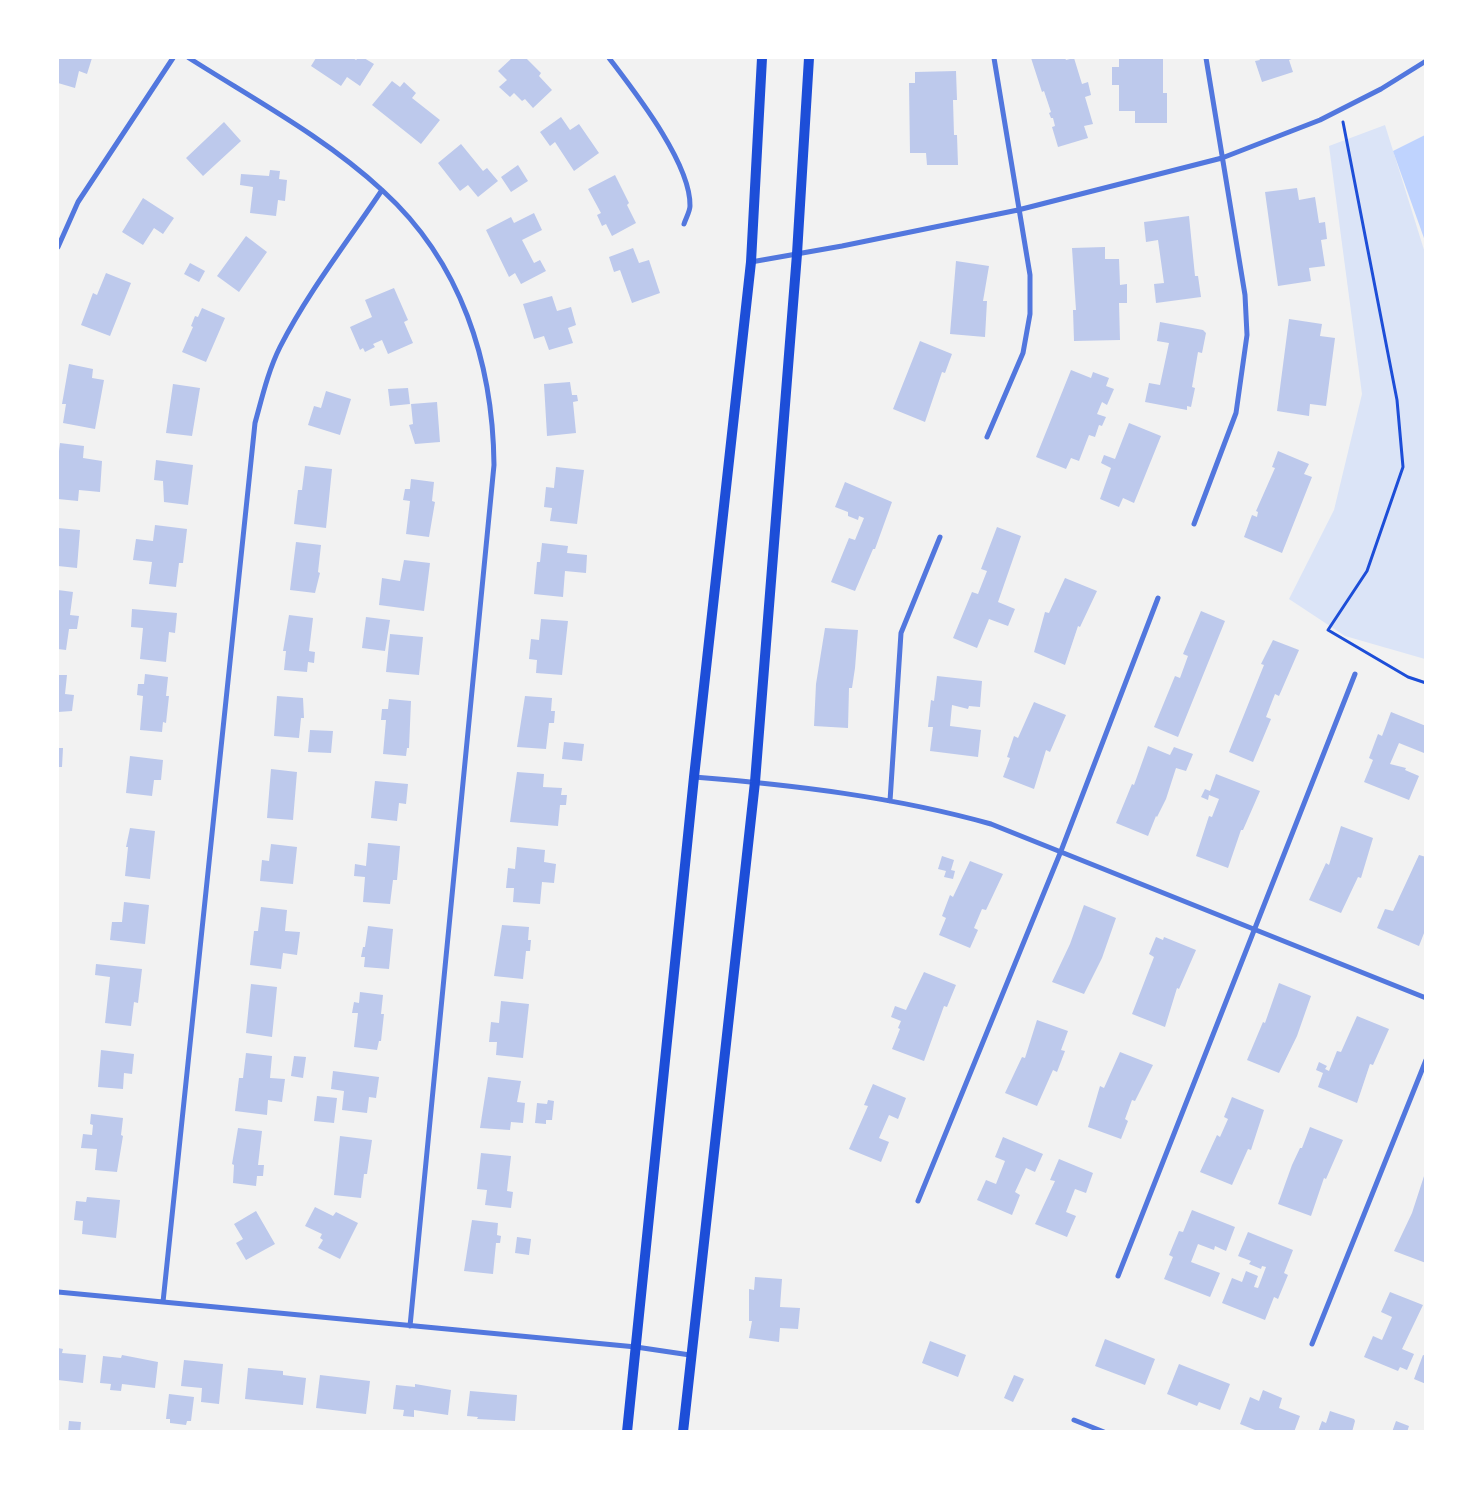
<!DOCTYPE html>
<style>
body{margin:0}
#map{position:relative;width:1483px;height:1489px;overflow:hidden;background:#f2f2f2;font-family:"Exo 2",sans-serif}
canvas{display:block}
.frame{position:absolute;inset:0;border:59px solid #fff;pointer-events:none}
</style>
<div id="map">
<canvas width="1483" height="1489"></canvas>
<div class="frame"></div>
</div>
<script>
const c = document.querySelector('canvas').getContext('2d');
c.lineJoin = 'round';
function fill(path, color) { c.fillStyle = color; c.fill(path, 'evenodd'); }
function strokePath(path, color, width, dash) { c.strokeStyle = color; c.lineWidth = width; c.lineCap = dash ? 'butt' : 'round'; c.setLineDash(dash || []); c.stroke(path); }
fill(new Path2D(`
 M1385 125 1425 253V659L1345 636 1289 599 1334 510 1362 394 1329 146Z`), '#dbe4f7');
fill(new Path2D(`
 M1425 135V241L1393 151Z`), '#bfd3fe');
fill(new Path2D(`
 M58 58H92L87 74 79 71 75 88 58 83Z
 M316 58H353L356 60 358 58H364L374 64 360 86 347 77 341 86 311 66Z
 M512 58H526L541 73 539 76 552 90 533 108 525 99 522 101 514 93 510 97 499 87 507 80 498 71Z
 M1031 58H1065L1066 60 1074 58 1082 84 1088 82 1091 95 1085 97 1093 124 1084 126 1088 138 1058 147 1052 127 1055 126 1053 118H1051L1049 113 1051 112 1044 91 1042 92Z
 M1119 58H1163V93H1167V123H1135V111H1119V85H1112V67H1119Z
 M1259 58H1294L1289 60 1293 72 1262 82 1255 61 1260 60Z
 M956 71 957 100H953L954 135H957L958 165H927L926 153H910L909 83H915V72Z
 M392 81 400 87 404 82 416 93 412 98 440 120 421 144 372 105Z
 M561 117 570 130 579 124 599 153 574 171 555 142 550 146 540 132Z
 M224 122 241 141 203 176 186 158Z
 M461 144 483 171 487 168 498 181 478 197 468 185 460 191 438 163Z
 M518 165 528 181 511 192 501 177Z
 M270 170 280 171 279 179 287 180 285 201 278 200 276 216 250 213 253 187 240 185 241 174 269 176Z
 M615 175 629 203 627 205 636 223 612 236 606 224 602 226 597 215 601 213 588 189Z
 M1297 188 1299 200 1315 197 1319 223 1325 222 1327 239 1321 240 1325 266 1309 268 1311 281 1278 286 1265 192Z
 M143 198 174 218 163 234 154 228 143 245 122 232Z
 M534 213 542 230 522 240 534 263 540 260 546 271 521 284 515 273 509 277 486 230 511 217 514 223Z
 M1189 216 1195 276H1198L1201 297 1156 303 1154 284 1164 283 1158 240 1146 242 1144 222Z
 M246 236 267 252 239 292 217 276Z
 M1105 247V259H1119L1120 285 1127 284V303H1119L1120 340 1074 341 1073 310H1076L1072 248Z
 M633 248 639 263 649 260 660 293 632 303 620 270 614 272 609 257Z
 M956 261 989 266 983 301H987L985 337 950 334Z
 M190 263 205 271 199 282 184 274Z
 M106 273 131 283 110 336 81 325 93 293 97 295Z
 M394 288 408 320 404 322 413 343 388 354 382 340 373 344 375 347 365 352 363 348 360 350 350 327 372 317 365 300Z
 M552 296 557 311 571 307 576 325 568 328 573 343 549 350 544 336 534 339 523 304Z
 M202 308 225 318 206 362 182 352 193 327 191 326 195 316 198 317Z
 M1289 319 1322 324 1320 336 1335 338 1326 406 1310 404 1309 416 1277 411Z
 M1160 322 1203 330 1206 333 1202 353 1198 352 1192 387 1195 388 1191 407 1187 406V410L1145 402 1149 383 1160 385 1169 343 1157 341Z
 M920 341 952 354 945 373 942 372 925 422 893 409Z
 M69 364 93 369 92 378 104 380 95 429 63 423 66 404H62Z
 M1071 370 1091 378 1093 372 1109 378 1106 386 1114 389 1107 405 1102 402 1097 414 1106 417 1102 426 1099 425 1095 437 1089 435 1079 461 1071 458 1066 469 1036 457Z
 M570 382 572 395H577L578 401 573 402 576 433 547 436 544 384Z
 M173 384 200 388 192 436 166 433Z
 M408 388 410 404 390 406 388 389Z
 M326 391 351 399 340 435 308 425 314 406 321 408Z
 M437 402 440 442 415 444 409 425 413 424 411 404Z
 M1129 423 1161 436 1134 503 1123 498 1119 507 1100 499 1111 468 1101 463 1104 455 1115 459Z
 M60 443 84 446 83 458 102 461 100 492 79 490 78 501 58 499V459Z
 M1278 451 1309 464 1304 474 1312 477 1282 553 1244 537 1252 515 1257 517 1258 512 1256 511 1275 468 1272 467Z
 M156 460 193 465 188 505 164 502 163 481 154 480Z
 M305 466 332 469 326 528 294 524 298 490H302Z
 M556 467 584 470 577 524 550 521 552 508 544 507 546 487 554 488Z
 M411 479 434 482 432 501 435 502 429 537 406 534 410 501 403 500 405 489H410Z
 M845 482 892 502 875 549H873L855 591 831 582 849 538 855 540 864 518 859 516 858 520 848 516V512L835 507Z
 M155 525 187 529 183 563H179L176 587 149 584 152 562 133 560 136 539 153 541Z
 M997 527 1021 536 998 602 1015 609 1008 626 989 619 977 648 953 638 972 592 978 594 987 571 981 569Z
 M58 528 80 530 77 568 58 566Z
 M296 542 321 545 318 572 320 573 315 593 290 590Z
 M542 543 568 546 567 553 587 555 586 573 565 571 563 597 534 594 537 562H540Z
 M404 560 430 563 424 611 379 605 382 578 400 581Z
 M1065 578 1097 591 1080 627 1078 626 1065 665 1034 652 1045 612 1049 613Z
 M58 590 73 592 70 615 79 616 77 629H69L66 650 58 649Z
 M132 609 177 613 175 633 169 632 166 662 140 659 143 628 131 627Z
 M1201 611 1225 621 1178 737 1154 727 1175 676 1180 678 1188 656 1183 654Z
 M289 615 313 618 309 651 315 652 314 663 308 662 307 672 284 670 286 651H283Z
 M366 617 390 620 385 651 362 648Z
 M541 619 568 621 562 675 536 673 537 660 529 659 531 639 539 640Z
 M825 628 858 630 855 668 852 688H849L848 728 814 726 816 684Z
 M390 634 423 637 419 675 386 672Z
 M1273 640 1299 650 1279 696 1275 694 1266 717 1271 719 1253 762 1229 752 1264 665 1261 664Z
 M145 674 168 677 166 696H169L166 723 163 722 162 732 140 730 143 696 137 695 138 684H144Z
 M58 675H67L65 694 74 695 72 711 58 712Z
 M937 676 982 681 980 707 969 706 968 709 952 705 950 726 981 730 978 757 930 751 933 727H928L931 700 934 701Z
 M277 696 303 698 304 718H301L299 738 274 736Z
 M525 696 552 698 551 711H555L554 723H549L546 749 517 747Z
 M389 699 411 701 409 748H407L406 756 383 754 386 720H381L382 709H388Z
 M1034 702 1066 715 1050 752 1046 750 1034 789 1003 777 1010 758 1007 757 1014 736 1018 738Z
 M1391 712 1426 726 1424 753 1399 743 1390 764 1406 768 1405 770 1419 776 1409 800 1364 782 1373 760 1369 758 1378 734 1382 736Z
 M310 730 333 731 331 753 308 752Z
 M564 742 584 744 582 761 562 759Z
 M1148 746 1170 755 1174 747 1193 754 1186 771 1176 768 1166 799 1157 817 1156 816 1148 836 1116 823 1132 784 1134 785Z
 M58 748H63L62 767H58Z
 M130 756 163 760 161 780H154L152 796 126 793Z
 M271 769 297 772 293 820 267 818Z
 M517 772 544 774 543 787 562 788 561 795H567L566 805H560L558 826 510 822Z
 M1216 774 1260 791 1243 830H1241L1228 868 1196 856 1209 816 1212 817 1219 799 1209 795 1208 800 1201 797 1205 789 1210 791Z
 M375 781 408 784 406 804 399 803 397 821 371 818Z
 M1341 826 1373 838 1361 878 1358 877 1341 913 1309 900 1326 863 1329 865Z
 M130 828 155 831 150 879 125 876 128 847H126Z
 M368 843 400 846 397 880H393L390 904 363 902 365 877 354 876 355 864 366 866Z
 M271 844 297 847 293 884 260 881 262 860 269 861Z
 M517 847 545 850 544 862 556 864 554 883 542 882 540 904 513 902 514 888H506L508 868 515 869Z
 M1419 855 1426 857V928L1419 946 1377 928 1385 909 1393 911Z
 M942 856 954 860 951 870 955 871 953 879 944 877 946 871 938 869Z
 M970 861 1003 874 986 910 982 909 974 928 978 930 970 948 939 935 946 918 942 916 950 895 953 897Z
 M124 902 149 905 145 944 110 940 112 922H122Z
 M1084 905 1116 918 1102 958 1084 994 1052 982 1070 944Z
 M261 907 287 910 285 931 300 932 297 955 283 953 281 969 250 965 254 931H258Z
 M502 925 529 927 528 940H531L530 951H526L523 979 494 976Z
 M368 926 393 929 389 969 364 967 365 957H361L363 947H365Z
 M1156 937 1163 940 1164 937 1196 950 1179 989 1177 988 1165 1027 1132 1014 1154 957 1149 954Z
 M96 964 142 969 138 1003 134 1002 131 1026 105 1023 110 977 95 975Z
 M924 972 956 985 947 1007 944 1006 924 1061 892 1049 900 1029 898 1028 901 1021 891 1017 895 1006 906 1010Z
 M1279 983 1311 996 1297 1036 1279 1073 1247 1060 1263 1022 1265 1023Z
 M251 984 277 987 272 1037 246 1033Z
 M360 992 383 995 381 1014H384L381 1041H379L377 1050 354 1047 358 1013H352L354 1002 359 1003Z
 M501 1001 529 1004 523 1058 496 1055 497 1042H489L491 1022 499 1023Z
 M1357 1016 1389 1029 1373 1065 1370 1064 1357 1103 1318 1087 1323 1073 1316 1070 1319 1062 1327 1066 1325 1069 1329 1071 1337 1051 1341 1052Z
 M1037 1020 1068 1031 1061 1050 1065 1051 1057 1072 1053 1070 1037 1106 1005 1093 1022 1057 1025 1058Z
 M101 1050 134 1054 132 1074 124 1073 123 1089 98 1087Z
 M1120 1052 1153 1065 1135 1101 1132 1100 1125 1119 1128 1121 1121 1139 1088 1127 1100 1086 1104 1088Z
 M246 1053 272 1056 270 1078 285 1079 282 1102 268 1100 267 1115 235 1111 239 1078H243Z
 M294 1056 306 1057 303 1078 291 1076Z
 M333 1071 379 1077 376 1098 369 1097 367 1113 342 1110 344 1091 331 1089Z
 M488 1077 521 1081 517 1102 525 1103 523 1123 511 1122 510 1130 480 1128Z
 M873 1084 906 1098 898 1119 889 1115 879 1138 889 1142 881 1162 849 1149 868 1106 864 1105Z
 M317 1096 337 1098 334 1123 314 1121Z
 M1232 1097 1264 1110 1251 1150 1248 1149 1232 1185 1200 1172 1217 1135 1220 1137 1228 1119 1224 1117Z
 M548 1100 554 1101 552 1120H546V1124L535 1123 537 1103 547 1104Z
 M91 1114 123 1118 121 1135 123 1136 117 1172 95 1170 97 1149 81 1148 83 1134 92 1135 93 1125 90 1124Z
 M1310 1127 1343 1140 1326 1179 1324 1178 1311 1216 1278 1204 1292 1165 1300 1148H1302Z
 M238 1128 262 1131 258 1165H264L263 1176H257L256 1186 233 1183 234 1165 232 1164Z
 M340 1136 372 1140 367 1174H364L361 1198 334 1195Z
 M1003 1137 1043 1154 1035 1172 1026 1168 1015 1192 1020 1195 1012 1215 977 1200 986 1180 996 1184 1005 1161 995 1157Z
 M481 1153 511 1156 507 1191 513 1192 511 1208 485 1205 487 1190 477 1189Z
 M1059 1159 1093 1173 1086 1193 1075 1189 1066 1212 1076 1216 1067 1237 1035 1224 1055 1181 1050 1180Z
 M1425 1173H1426V1263L1394 1251 1412 1213Z
 M87 1197 120 1200 116 1238 82 1234 83 1221 74 1220 76 1201 86 1202Z
 M315 1207 333 1216 336 1212 358 1223 340 1259 318 1248 323 1240 320 1238 322 1234 305 1226Z
 M1192 1210 1235 1227 1226 1251 1215 1246 1214 1250 1198 1244 1191 1262 1220 1273 1210 1297 1164 1279 1173 1257 1169 1255 1179 1231 1183 1232Z
 M256 1211 275 1244 246 1260 236 1243 243 1239 234 1224Z
 M472 1220 498 1223 497 1235 501 1236 500 1243H496L493 1274 464 1271Z
 M1248 1232 1293 1250 1284 1273 1288 1275 1278 1299 1274 1297 1265 1320 1222 1303 1232 1278 1242 1282 1246 1271 1258 1276 1254 1287 1258 1288 1266 1267 1262 1266 1261 1269 1249 1264 1251 1261 1238 1256Z
 M517 1237 531 1239 529 1255 515 1253Z
 M755 1277 782 1279 780 1307 800 1308 798 1329 780 1328 779 1342 749 1338 752 1321H749V1289L754 1290Z
 M1390 1292 1423 1305 1402 1349 1414 1354 1407 1370 1400 1367 1398 1371 1364 1357 1373 1336 1382 1340 1392 1317 1381 1312Z
 M1105 1339 1155 1359 1145 1385 1095 1366Z
 M930 1341 966 1355 958 1377 922 1363Z
 M58 1348 63 1349 62 1353 86 1355 83 1383 58 1380Z
 M122 1355 158 1362 155 1388 122 1384 121 1391 110 1390 111 1384 100 1383 103 1356 121 1358Z
 M1423 1355 1426 1356V1384L1414 1379Z
 M184 1360 223 1364 219 1404 201 1402 202 1388 181 1386Z
 M1179 1364 1230 1384 1220 1410 1199 1402 1197 1406 1167 1394Z
 M248 1368 283 1371V1375L306 1378 303 1405 245 1399Z
 M320 1375 370 1381 366 1414 316 1408Z
 M1014 1375 1024 1379 1013 1402 1004 1398Z
 M415 1384 451 1390 448 1415 414 1410V1417L403 1416 404 1410 393 1409 396 1385 415 1387Z
 M1263 1390 1282 1398 1279 1408 1300 1416 1294 1432H1260L1240 1424 1250 1397 1259 1401Z
 M470 1391 517 1395 515 1421 477 1419 478 1417 467 1416Z
 M169 1394 194 1397 191 1421H187L186 1425 170 1423V1419H166Z
 M1330 1411 1354 1419 1355 1421 1352 1432H1318L1322 1421 1326 1423Z
 M69 1421 81 1422 80 1432H68Z
 M1396 1421 1409 1426 1407 1432H1392Z`), '#bdc9ec');
strokePath(new Path2D(`
 M1343 122 1397 400 1403 467 1367 571 1328 630 1408 677 1426 683`), '#1d4ed8', 3);
strokePath(new Path2D(`
 M189 58C255 100 326 138 383 191 461 262 493 362 494 465L410 1326
 M609 58C634 91 691 163 690 206 690 211 686 218 684 224
 M58 247 78 202 173 58
 M751 262 842 246 1018 210 1222 158 1320 120 1381 89 1426 61
 M987 437 1023 353 1030 314V275L994 58
 M1194 524 1236 413 1247 335 1245 295 1206 58
 M694 777C794 785 895 797 991 824L1426 998
 M890 801 901 633 940 537
 M918 1201 1061 851 1158 598
 M1118 1276 1355 674
 M58 1292 636 1347 690 1355
 M163 1302 255 423C262 398 268 371 280 347 308 292 348 241 382 190
 M1312 1344 1426 1060
 M1074 1420 1104 1432`), '#5277de', 5);
strokePath(new Path2D(`
 M627 1432 694 777 751 262 762 58
 M683 1432 755 782 797 254 809 58`), '#1d4ed8', 10);
</script>
